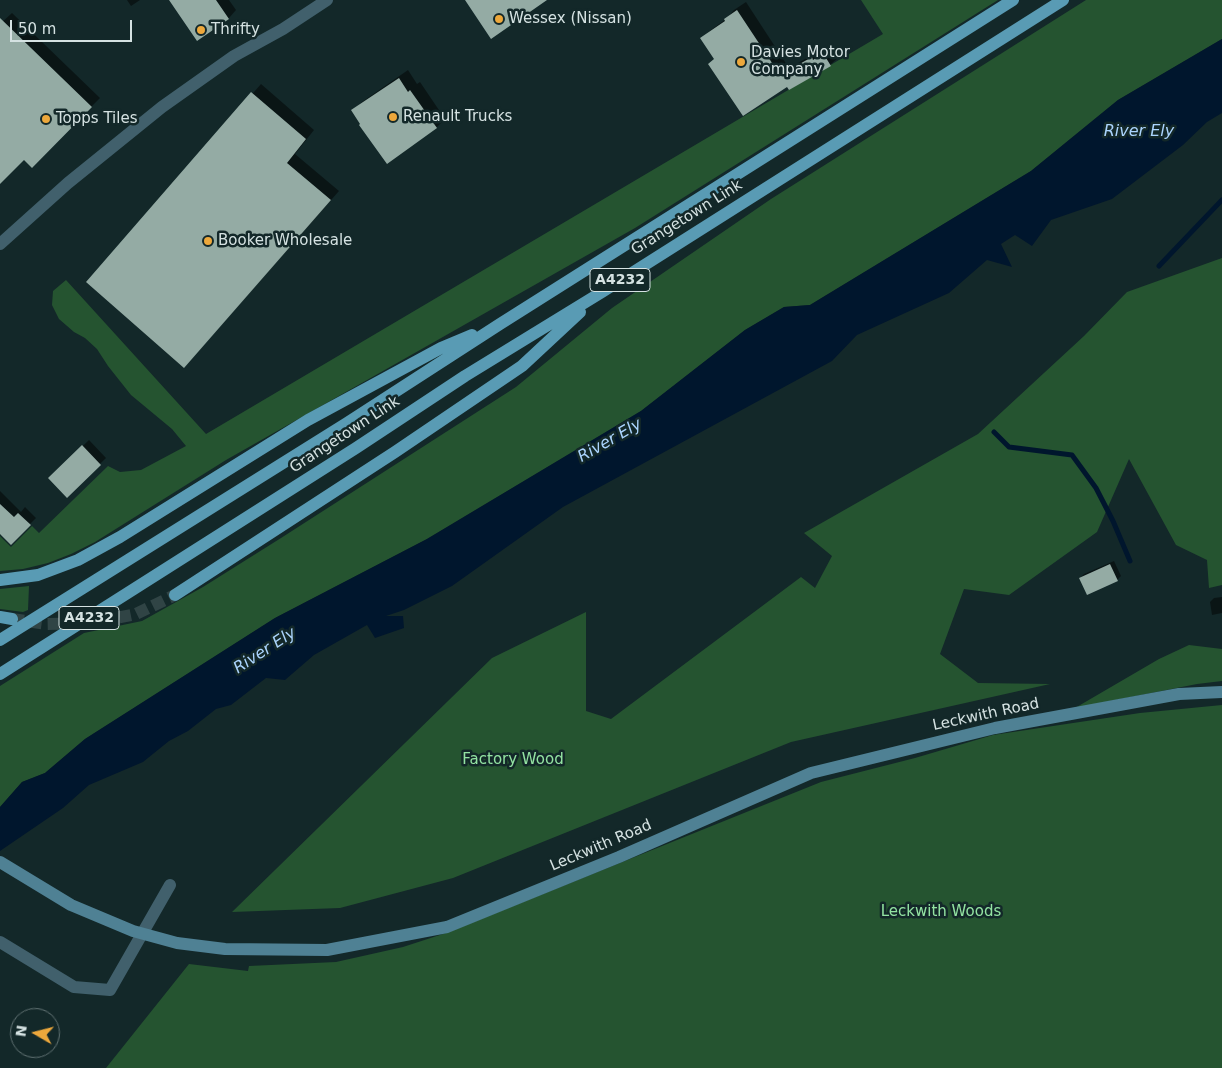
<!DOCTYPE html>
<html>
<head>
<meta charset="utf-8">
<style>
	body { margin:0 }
	#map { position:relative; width:1222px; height:1068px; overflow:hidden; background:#132829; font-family:"DejaVu Sans",sans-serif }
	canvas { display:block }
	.north { position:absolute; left:10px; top:1008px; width:50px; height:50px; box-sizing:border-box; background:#132829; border:1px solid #617273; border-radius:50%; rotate:278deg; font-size:14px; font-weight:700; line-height:20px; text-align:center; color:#d5e2e2 }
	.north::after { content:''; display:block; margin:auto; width:18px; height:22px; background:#eda83c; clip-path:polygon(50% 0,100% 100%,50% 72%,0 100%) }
	.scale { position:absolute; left:10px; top:20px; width:122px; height:22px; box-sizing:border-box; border:2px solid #d5e2e2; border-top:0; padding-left:6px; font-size:15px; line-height:18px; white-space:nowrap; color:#d5e2e2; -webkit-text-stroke:4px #132829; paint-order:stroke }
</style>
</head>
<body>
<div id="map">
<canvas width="1222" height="1068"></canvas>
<div class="north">N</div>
<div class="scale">50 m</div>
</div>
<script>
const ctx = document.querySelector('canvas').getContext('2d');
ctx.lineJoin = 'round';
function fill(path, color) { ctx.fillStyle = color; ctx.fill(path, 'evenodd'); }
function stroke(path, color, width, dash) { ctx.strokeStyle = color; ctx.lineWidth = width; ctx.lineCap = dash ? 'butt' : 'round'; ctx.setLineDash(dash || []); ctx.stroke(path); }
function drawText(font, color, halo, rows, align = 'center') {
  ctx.font = font + ' "DejaVu Sans",sans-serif'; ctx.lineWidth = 5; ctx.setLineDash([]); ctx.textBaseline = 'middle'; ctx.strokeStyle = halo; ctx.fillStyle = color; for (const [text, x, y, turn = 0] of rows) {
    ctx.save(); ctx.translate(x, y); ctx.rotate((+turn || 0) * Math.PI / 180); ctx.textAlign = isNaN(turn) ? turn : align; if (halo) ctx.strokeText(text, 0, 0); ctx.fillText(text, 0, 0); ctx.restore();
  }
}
const green = new Path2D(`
	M861,0h137l-363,228 -409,232 -131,82 -24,12 -23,9 -25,6 -23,2v-35l11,11 21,-21 7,7 69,-67 12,6 21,-2 45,-24 -14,-17 -41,-34 -23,-29 -11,-17 -12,-11 -11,-6 -15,-13 -7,-14 1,-14 13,-11 140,154 677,-400z
	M1086,0h136v39l-104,61 -87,71 -221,134 -26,2 -39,23 -104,81 -214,128 -152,79 -190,121 -40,34 -23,9 -22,25v-121l84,-53 58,-12 61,-34 78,-49 235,-151 96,-79 159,-109z
	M1222,258v327l-13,3 -2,-28 -31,-15 -47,-86 -32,73 -88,63 -45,-6 -24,65 38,29 72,1 -259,58 -338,136 -113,30 -108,4 260,-254 94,-46v99l25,8 190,-142 14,11 17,-32 -28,-23 174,-99 106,-98 43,-44z
	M29,586l-1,24 -5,2 -23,-3v-20z
	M1189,645l33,4v32l-25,3 -122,24 84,-49z
	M1222,705v363h-1116l83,-104 59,7 1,-5 87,-4 67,-15 43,-14 375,-151 94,-24 78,-23 147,-22z`);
const water = new Path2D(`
	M1222,39v74l-15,9 -24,23 -71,54 -61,21 -19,26 -17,-11 -14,9 11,23 -25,-7 -38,33 -92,42 -25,26 -269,146 -111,79 -48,24 -18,6h17l1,12 -29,10 -8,-13 -53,30 -29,25 -19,-2 -35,27 -15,4 -28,22 -19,10 -26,21 -54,23 -26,23 -63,43v-44l22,-25 23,-9 40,-34 190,-121 152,-79 214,-128 104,-81 39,-23 26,-2 221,-134 87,-71z`);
const shadow = new Path2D(`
	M127,0h13l-9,6z
	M170,0h59l7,10 -7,8 -32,21z
	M746,2l43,66 32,-18 1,2 10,-6 7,11 -9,8 -43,20 -72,-27 -13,-20 9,-8 15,-11 8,-9z
	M12,13l88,85 -68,68 -8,-8 -24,24v-158z
	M408,70l9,14 3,-2 25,37 -8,8 -84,-17 9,-8z
	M261,84l53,46 -19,24 44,37 -146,166 -105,-75z
	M89,440l17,18 -39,38 -17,-18z
	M0,491l21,21 4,-5 11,11 -25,25 -11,-11z
	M1114,561l7,15 -4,4 -37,-2 4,-4z
	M1222,597v16l-10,2 -2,-13 4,-4z`);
const stream = new Path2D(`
	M1159,266l63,-66
	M994,432l15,15 63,8 24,33 17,33 17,40`);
const building = new Path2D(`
	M169,0h47l13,19 -32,22z
	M465,0h82l-56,39z
	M737,10l43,65 32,-18 1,3 10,-7 8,13 -42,24 -2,-3 -44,29 -35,-52 6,-5 -14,-21 25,-17 -1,-2z
	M0,18l92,89 -60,61 -8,-8 -24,24z
	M399,78l9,14 2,-2 27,38 -50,36 -28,-39 1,-1 -9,-14z
	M251,92l55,47 -19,24 44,37 -147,168 -98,-86z
	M82,445l19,20 -34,33 -19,-20z
	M0,504l14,13 4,-4 13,12 -20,20 -11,-11z
	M1110,564l8,17 -31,14 -8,-17z`);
const primaryTunnel = new Path2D(`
	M12,619l35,5 44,-1 45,-9 39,-19`);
const street = new Path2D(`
	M0,244l68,-61 94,-76 72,-51 49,-27 44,-29
	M0,942l74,45 36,3 60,-105`);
const secondary = new Path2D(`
	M0,862l71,43 62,26 44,12 48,6 102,1 120,-23 172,-70 192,-84 184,-45 184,-34 43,-2`);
const primary = new Path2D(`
	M0,580l38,-5 40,-15 42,-23 188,-117 133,-72 31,-13
	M175,595l220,-143 127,-86 58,-54
	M0,617l12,2
	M0,640l347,-217 153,-99 513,-324
	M0,674l356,-226 109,-72 137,-84 461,-292`);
const markers = [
	[499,19,5,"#eda83c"],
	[201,30,5,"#eda83c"],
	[741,62,5,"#eda83c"],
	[393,117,5,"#eda83c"],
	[46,119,5,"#eda83c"],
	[208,241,5,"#eda83c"]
];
const shields = [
	[620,280,60],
	[89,618,60]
];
const shieldNames = [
	["A4232",620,280],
	["A4232",89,618]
];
const poiNames = [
	["Wessex (Nissan)",509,19],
	["Thrifty",211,30],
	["Davies Motor",751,53],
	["Company",751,70],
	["Renault Trucks",403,117],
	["Topps Tiles",56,119],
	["Booker Wholesale",218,241]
];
const streetNames = [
	["Grangetown Link",687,218,-32],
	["Grangetown Link",345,435,-33],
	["Leckwith Road",986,715,-12],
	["Leckwith Road",601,846,-23]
];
const parkNames = [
	["Factory Wood",513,760],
	["Leckwith Woods",941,912]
];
const waterNames = [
	["River Ely",1139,132],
	["River Ely",610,441,-30],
	["River Ely",265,651,-33]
];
fill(green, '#255430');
fill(water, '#00162d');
fill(shadow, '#0007');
stroke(stream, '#00162d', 5);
fill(building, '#94aba4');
stroke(primaryTunnel, '#304445', 12, [12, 6]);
stroke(street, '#41606c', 12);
stroke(secondary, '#4f8194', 12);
stroke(primary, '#599bb4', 12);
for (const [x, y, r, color] of markers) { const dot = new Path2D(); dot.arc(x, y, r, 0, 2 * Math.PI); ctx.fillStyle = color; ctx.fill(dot); stroke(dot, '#132829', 2); }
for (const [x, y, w] of shields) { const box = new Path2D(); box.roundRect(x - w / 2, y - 11.5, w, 23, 4); ctx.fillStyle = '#132829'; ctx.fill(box); stroke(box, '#d5e2e2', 1); }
drawText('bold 14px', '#d5e2e2', null, shieldNames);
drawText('15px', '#d5e2e2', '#132829', poiNames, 'left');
drawText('15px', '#d5e2e2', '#132829', streetNames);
drawText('15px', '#93e3a2', '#132829', parkNames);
drawText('italic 16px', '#abd4fd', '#132829', waterNames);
</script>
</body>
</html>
